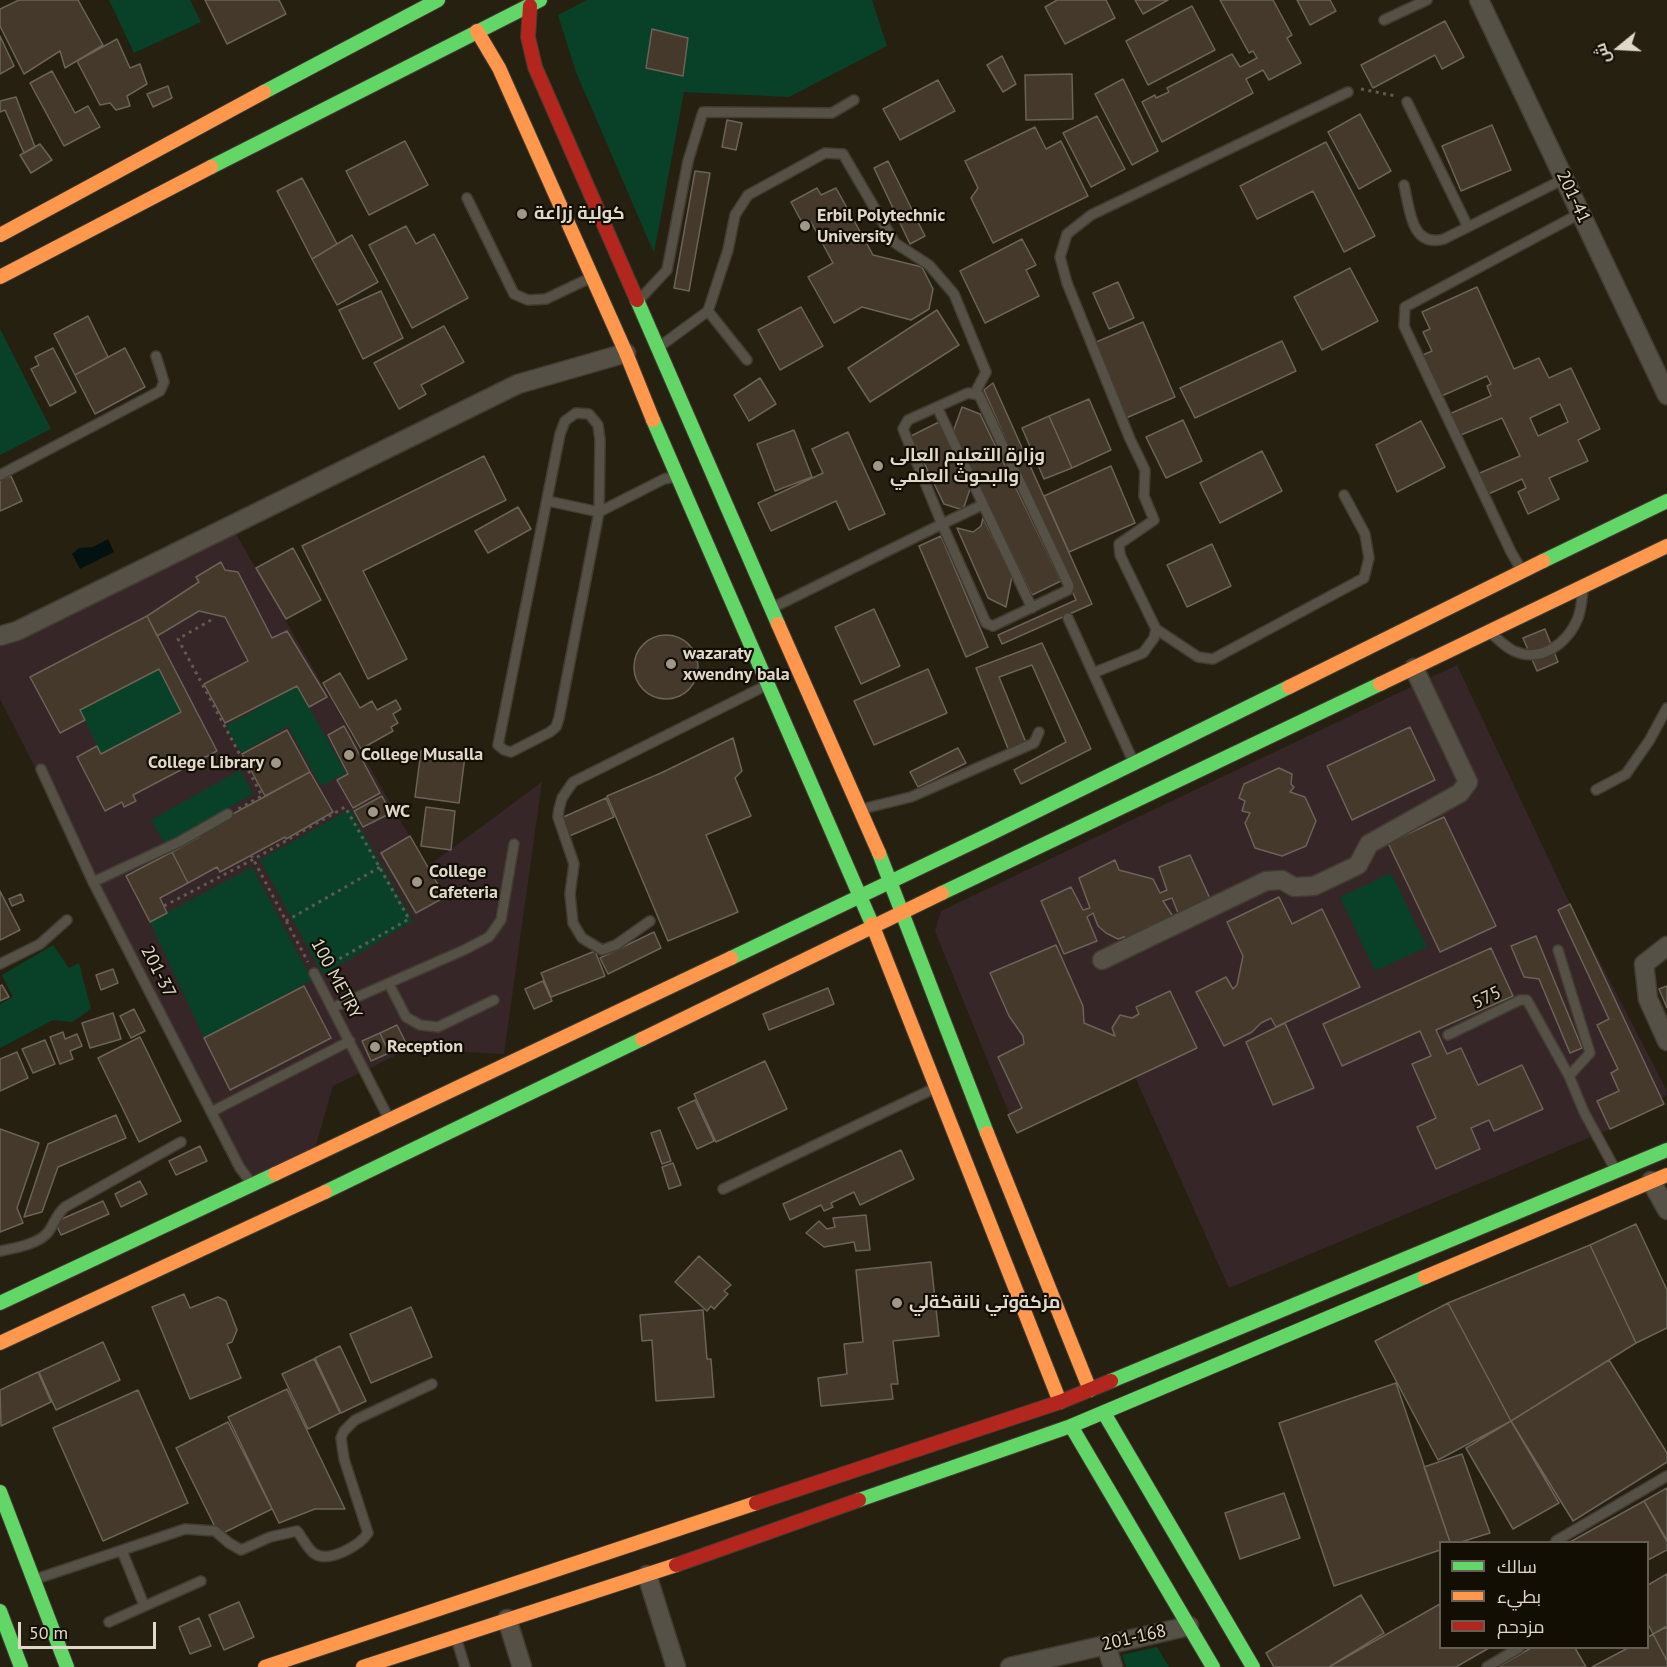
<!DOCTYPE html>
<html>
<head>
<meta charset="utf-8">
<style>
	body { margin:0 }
	#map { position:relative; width:1667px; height:1667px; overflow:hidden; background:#262011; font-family:"PT Sans",Cairo,sans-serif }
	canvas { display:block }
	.legend { position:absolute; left:1439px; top:1541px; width:210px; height:108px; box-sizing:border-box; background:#130e04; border:2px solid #655f53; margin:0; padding:8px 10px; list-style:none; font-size:18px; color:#e0d9ca }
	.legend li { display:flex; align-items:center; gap:12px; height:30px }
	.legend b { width:30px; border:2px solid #655f53 }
	.north { position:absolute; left:1589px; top:18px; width:60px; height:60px; -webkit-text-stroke:4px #130e04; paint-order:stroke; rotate:252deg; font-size:16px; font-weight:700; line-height:24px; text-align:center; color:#e0d9ca }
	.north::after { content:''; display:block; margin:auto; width:21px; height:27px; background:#e0d9ca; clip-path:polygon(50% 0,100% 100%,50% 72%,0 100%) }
	.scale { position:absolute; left:18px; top:1622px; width:138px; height:27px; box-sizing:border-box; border:3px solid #e0d9ca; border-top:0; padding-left:8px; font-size:18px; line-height:21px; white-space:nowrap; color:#e0d9ca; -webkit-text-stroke:4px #130e04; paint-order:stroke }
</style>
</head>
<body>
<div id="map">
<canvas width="1667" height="1667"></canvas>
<ul class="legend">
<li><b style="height:8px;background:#63d668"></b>سالك</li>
<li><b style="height:8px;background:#ff974d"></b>بطيء</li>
<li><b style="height:8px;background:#b3261e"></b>مزدحم</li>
</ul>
<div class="north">ش</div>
<div class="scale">50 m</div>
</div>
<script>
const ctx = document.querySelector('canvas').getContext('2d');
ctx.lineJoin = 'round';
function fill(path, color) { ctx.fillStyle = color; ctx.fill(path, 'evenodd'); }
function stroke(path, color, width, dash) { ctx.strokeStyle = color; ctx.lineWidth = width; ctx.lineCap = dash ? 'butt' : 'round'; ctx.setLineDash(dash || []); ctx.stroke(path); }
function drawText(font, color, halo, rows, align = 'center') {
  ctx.font = font + ' "PT Sans",Cairo,sans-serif'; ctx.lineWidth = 4.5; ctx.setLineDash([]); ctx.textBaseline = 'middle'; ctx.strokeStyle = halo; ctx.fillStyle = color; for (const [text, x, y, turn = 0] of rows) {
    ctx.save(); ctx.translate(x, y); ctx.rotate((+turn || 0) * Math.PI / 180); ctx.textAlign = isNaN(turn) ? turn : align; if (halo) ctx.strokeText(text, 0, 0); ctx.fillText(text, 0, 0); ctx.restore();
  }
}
const education = new Path2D(`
	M232,527l195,340 115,-85 -38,272 -95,-5 -76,37 -20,69 -61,30 -12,-17 -240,-469v-58z
	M1457,665l113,239 97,187v4l-33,23 -24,11 -381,159 -94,-211 -118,56 -82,-202 6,-20z`);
const green = new Path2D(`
	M109,0h81l11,22 -67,31z
	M587,0h285l15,46 -98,51 -105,-5 -30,161 -78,-181 -18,-57z
	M0,329l51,100 -51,26z
	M159,669l22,43 -80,42 -21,-44z
	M297,686l49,87 -25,13 -33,-60 -47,27 -15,-27z
	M240,770l13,24 -88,50 -14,-24z
	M350,809l63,112 -90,54 -63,-115z
	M252,867l60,113 -108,58 -54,-116z
	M1391,873l36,74 -52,24 -35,-74z
	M53,945l16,23 10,-5 12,46 -19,13 -19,-2 -53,28v-44l13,-7 -11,-22z
	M1157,1647l12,20h-43l-4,-12z`);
const water = new Path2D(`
	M108,539l6,13 -34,17 -8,-15 7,-6 14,-1z`);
const building = new Path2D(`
	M19,0h59l25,45 -38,23 -5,-17 -36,23 -24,-48v-17z
	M205,0h74l7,14 -59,30z
	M1057,0h49l9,18 -50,26 -20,-37z
	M1135,0h33l-25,14z
	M1220,0h53l19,35 -5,3 14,25 -32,17 -6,-10 -17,9 7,14 -91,49 -20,-40 13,-7 1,3 13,-6 -2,-4 65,-34 8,13 17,-9 -4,-7 -4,2z
	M1297,0h33l6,11 -26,14z
	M1192,6l23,44 -67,35 -22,-44z
	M1445,21l19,36 -22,12 -7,-14 -62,33 -12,-23z
	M652,29l36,9 -5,38 -37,-8z
	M0,36l14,30 -14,8z
	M117,39l13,29 10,-4 7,20 -20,12 3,10 -14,4 -6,-7 -10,2 -23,-44z
	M1002,56l14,28 -13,8 -16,-27z
	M52,71l23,42 13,-7 12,21 -36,19 -34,-63z
	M1072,74l1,45 -47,1 -1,-45z
	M1123,79l35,72 -26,14 -37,-71z
	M938,80l17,31 -55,29 -17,-31z
	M168,86l4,12 -19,9 -6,-13z
	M16,97l19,50 -11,6 -19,-43 -5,2v-11z
	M1360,114l31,57 -32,18 -31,-57z
	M1097,116l28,53 -34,18 -28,-54z
	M727,120l15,3 -6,27 -14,-3z
	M1492,125l19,45 -50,21 -19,-45z
	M1035,127l11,22 15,-8 27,55 -95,47 -22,-45 7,-10 -13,-27z
	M405,141l23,44 -59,30 -23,-44z
	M1326,142l49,94 -31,16 -31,-61 -56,28 -17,-33z
	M40,144l12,16 -21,13 -11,-18z
	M888,161l37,75 -15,8 -36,-76z
	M695,171l15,2 -21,118 -15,-3z
	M302,178l35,66 -25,15 -35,-68z
	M817,188l4,7 15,-7 37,67 49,12 11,22 -4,20 -18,11 -49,-13 -28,16 -26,-46 25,-14 -22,-41 -7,4 -13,-24z
	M406,226l10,18 18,-10 34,64 -56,30 -43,-83z
	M352,235l26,47 -41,23 -25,-46z
	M1022,239l14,26 -10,5 13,26 -54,27 -25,-52z
	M1350,268l28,53 -56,29 -28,-53z
	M1118,282l16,36 -25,11 -16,-36z
	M1477,287l37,82 25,-11 10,20 22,-10 29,61 -22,11 10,21 -39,17 10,21 -31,15 -10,-22 8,-4 -4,-9 -38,17 -9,-21 45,-19 -18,-38 -46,19 -9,-22 44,-19 -4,-10 4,-2 -4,-8 -50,22 -19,-41 14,-6 -9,-19 7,-3 -8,-17zM1560,404l8,18 -30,14 -8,-18z
	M381,291l22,47 -40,21 -24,-49z
	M801,307l22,39 -43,24 -22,-40z
	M937,310l22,35 -89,57 -22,-34z
	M88,316l20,41 -33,18 -21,-41z
	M1143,322l32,75 -49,21 -32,-75z
	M444,326l20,36 -43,23 5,9 -27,15 -25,-46z
	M1282,341l14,30 -101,47 -15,-30z
	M53,348l23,44 -26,14 -19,-37 8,-4 -4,-8z
	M125,348l20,39 -50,27 -20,-39z
	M760,378l16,26 -27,17 -15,-26z
	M993,383l99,221 -90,40 -4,-9 78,-35 -92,-210z
	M1089,399l22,51 -39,18 -23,-52z
	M962,407l18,7 81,167 -29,14 -79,-163z
	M1049,416l23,52 -28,11 -22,-51z
	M1183,420l19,41 -36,17 -20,-41z
	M1421,421l24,46 -48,25 -21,-47z
	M939,422l31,67 -7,21 -19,-6 -33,-68z
	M794,430l18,47 -37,14 -18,-47z
	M848,432l37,82 -36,16 -13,-29 -65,30 -13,-28 65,-30 -11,-24z
	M1262,451l20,40 -62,32 -20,-40z
	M484,456l22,44 -143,71 44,88 -39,20 -66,-133z
	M1111,466l24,57 -66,29 -25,-56z
	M11,476l11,25 -22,10v-31z
	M518,507l13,22 -43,24 -13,-22z
	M983,518l29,58 -6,31 -18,-9 -31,-70 16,4 8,-6z
	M941,536l47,111 -22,10 -47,-111z
	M1212,544l19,42 -44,21 -20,-42z
	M293,548l28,52 -35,19 -30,-51z
	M221,562l4,8 13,2 34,66 15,-7 40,66 -18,10 -12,-21 -72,37 -21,-39 44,-23 -23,-44 -26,-6 -42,25 -10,-20 52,-34 -3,-5z
	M874,609l26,57 -39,18 -26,-57z
	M147,616l70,135 -84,44 3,6 -12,6 -2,-5 -17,9 -28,-54 20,-11 4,8 80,-42 -22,-43 -79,41 5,10 -25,13 -30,-56z
	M1545,629l13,33 -21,9 -14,-33z
	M634 667a32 32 0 1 1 64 0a32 32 0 1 1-64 0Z
	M1042,643l49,106 -70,35 -7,-14 52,-28 -34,-77 -33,12 28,68 -18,6 -33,-83z
	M928,669l19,44 -73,32 -20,-44z
	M340,673l20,35 12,-7 5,9 19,-10 5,9 -8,5 5,9 -7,4 2,4 -32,18 -38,-66z
	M344,726l36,67 -27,15 -16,-28 11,-6 -20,-39z
	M1410,727l25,53 -83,40 -25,-54z
	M287,730l23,42 -45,24 -23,-42z
	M733,738l9,33 -7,7 16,38 -45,19 32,77 -70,29 -61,-145 54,-23z
	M958,748l8,15 -48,24 -8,-15z
	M421,751l44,5 -6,47 -44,-6z
	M1279,768l13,6 -1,10 3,3 -4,5 15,5 11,24 -10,25 -24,10 -27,-8 -10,-25 5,-10 -8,-2 3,-10 -6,-3 5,-14z
	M310,772l23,40 -47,27 -1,-2 -65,35 -3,-5 -29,16 -16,-31 27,-15 -3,-3z
	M382,796l9,17 -28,14 -9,-16z
	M606,798l8,19 -47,20 -8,-18z
	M426,807l29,4 -4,39 -30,-4z
	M1444,817l52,109 -56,26 -52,-109z
	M410,836l35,61 -29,16 -35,-60z
	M172,852l16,31 -28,15 7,15 -17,9 -24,-46z
	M1190,855l23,50 -33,13 -8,-20 -9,3 9,14 -6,10 -11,5 -6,-4 -3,8 -13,7 -9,-4 -6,2 -12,-6 -8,-7 -5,-13 -6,4 10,24 -33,13 -23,-53 30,-14 12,23 7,-2 -11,-30 36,-18 4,10 34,9 7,14 7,-3 -8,-23z
	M0,891l20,39 -20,10z
	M21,894l3,7 -12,5 -3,-7z
	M1279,897l13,27 30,-15 38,78 -84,40 -5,-9 -10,5 -9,9 -28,14 -28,-54 30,-15 7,12 4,-4 6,-29 -16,-34z
	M1570,904l94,200 -54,25 -13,-28 22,-10 -8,-18 7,-4 -21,-44 12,-6 -51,-109z
	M654,932l7,16 -53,26 -8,-16z
	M1536,936l46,112 -12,5 -31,-74 -15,-2 -13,-31z
	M1056,945l27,61 1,17 31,13 -3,-8 8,-13 12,3 7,-4 -3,-7 34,-16 27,57 -180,85 -9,-18 14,-7 -24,-51 26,-13 -1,-8 -14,-20 -19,-43z
	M1491,948l22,48 -77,34 11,24 14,-6 17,37 44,-20 21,44 -49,22 -5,-11 -18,8 9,21 -44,20 -19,-42 19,-9 -24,-54 19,-8 -11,-25 -78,35 -19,-42z
	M595,951l10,25 -54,21 -10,-24z
	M113,969l5,14 -17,7 -5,-15z
	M543,981l9,20 -18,8 -9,-20z
	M2,985l7,12 -9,4v-15z
	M304,986l27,52 -101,52 -26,-52z
	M1667,986v22l-8,-19z
	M828,988l6,16 -65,26 -6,-16z
	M134,1009l11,22 -14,7 -11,-22z
	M113,1013l8,26 -31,9 -8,-25z
	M1285,1023l29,65 -41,17 -27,-63z
	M397,1025l10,20 -18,8 -9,-20z
	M63,1032l2,7 12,-5 5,12 -12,5 3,8 -13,5 -10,-27z
	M380,1033l9,20 -18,8 -9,-20z
	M140,1037l41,84 -42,21 -41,-84z
	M45,1040l10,24 -22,9 -11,-24z
	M17,1052l11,26 -28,13v-32z
	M765,1061l22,48 -71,33 -22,-48z
	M695,1100l19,41 -17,8 -19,-41z
	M116,1115l10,23 -68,29 -16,45 -18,5 24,-73z
	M0,1129l39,14 -22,65 6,15 -23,9z
	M660,1130l11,31 -9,3 -11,-31z
	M200,1146l7,15 -31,14 -7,-14z
	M901,1150l13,29 -54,26 -6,-13 -23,11 2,4 -9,4 -3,-6 -31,15 -7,-16z
	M673,1163l8,22 -12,4 -7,-22z
	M140,1181l7,13 -26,13 -6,-13z
	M103,1201l6,13 -48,21 -6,-13z
	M866,1215l4,35 -14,1 -2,-9 -30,5 -18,-14 13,-12 8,8 8,-2 -2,-9z
	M1636,1224l31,66v38l-31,15 -46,-98z
	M1590,1245l46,98 -125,78 -63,-118z
	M699,1256l32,29 -7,6 4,3 -14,15 -3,-3 -4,5 -32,-29z
	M931,1262l8,74 -46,5 5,43h-7l2,15 -72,7 -3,-28 29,-4 -3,-30 19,-2 -7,-72z
	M184,1294l6,14 28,-11 8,4 11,29 -5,12 -5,2 14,34 -51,21 -38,-92z
	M1448,1303l63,118 -73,39 -63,-119z
	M411,1307l21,50 -61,26 -21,-49z
	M703,1310l4,49h4l3,38 -58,4 -4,-61 -10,1 -2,-26z
	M103,1342l17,38 -64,30 -17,-38z
	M340,1346l26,55 -25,12 -26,-55z
	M314,1359l26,54 -32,16 -26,-55z
	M1609,1360l58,93v9l-94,59 -62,-100z
	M38,1372l13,30 -50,24 -1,-36z
	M1396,1383l54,159h-10v8l-106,36 -55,-163z
	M287,1389l58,120h-30l-36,14 -51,-106z
	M138,1390l50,113 -85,38 -50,-113z
	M1511,1421l48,82 -46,26 -47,-81z
	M228,1422l44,87 -53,26 -43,-87z
	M1462,1454l28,79 -29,9h-11l-26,-75z
	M1667,1488v52l-23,-39z
	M1284,1493l16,45 -60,21 -15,-46z
	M1644,1501l23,41v8l-19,10v-18h-78z
	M1667,1574v52l-14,8 -5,-10v-39z
	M1361,1595l23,38 -55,34h-55l-8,-14z
	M239,1602l15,35 -30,13 -15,-35z
	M1440,1604v44h49l-33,19h-127z
	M199,1618l12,28 -21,8 -11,-27z
	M1667,1627v34l-14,-27z
	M1653,1634l14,27v6h-75l36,-19h20v-11z
	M1531,1648h44l11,19h-88z`);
const path = new Path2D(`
	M1361,89l35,7
	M211,620l-33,19 84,157 -24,13
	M251,855l57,107
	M164,906l90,-47 91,-52 64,112 -84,48
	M286,921l96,-55`);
const lane = new Path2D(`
	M1384,20l43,-20
	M1407,102l61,125
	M1404,185c6,25 7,63 40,54l120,-60
	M467,198l47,96 14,6 18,-1 44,-21
	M641,298l26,-28 21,-109 15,-49 129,1 22,-13
	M708,311l39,49
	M659,347l49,-36 20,-61 7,-35 13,-20 77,-42 18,1 52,89 34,22 25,29 32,78 -11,21
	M937,407l95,201
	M576,413l13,1 9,11 2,15 -1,72 -40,206 -3,9 -6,5 -39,20 -7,-2 -6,-5 62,-311 5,-13z
	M0,475l160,-84 4,-9 -8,-26
	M548,501l51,11 65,-33 11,-2
	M1522,571l-11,-19 -107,-226 1,-19 176,-94
	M774,607l168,-83 -39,-95 5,-9 60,-27 11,2 90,191 -1,4 -75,36 -7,-3 -44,-99 40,-19
	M1068,618l65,143
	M1156,629l42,28 15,2 151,-81 5,-20 -4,-24 -21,-39
	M1491,633c7,6 14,14 23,18 27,12 53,-7 64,-33 3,-8 4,-19 5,-28
	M1093,673l50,-20 11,-15 2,-9 -36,-74 -1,-11 35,-24 -10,-24 1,-26 -15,-31 -63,-156 -7,-26 7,-23 24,-19 257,-123
	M41,769l52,113 147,286 12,16
	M1596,790l30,-16 23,-33 18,-33
	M862,809l49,-12 123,-54 5,-11
	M93,882l86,-40 49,-28
	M650,921l-34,24 -14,5 -20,-12 -9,-15 -3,-29 4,-30 -16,-47 1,-8 3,-11 11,-16 192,-96
	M1558,950l32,103 -21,23 15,36 31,57
	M0,964l40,-20 27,-24
	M314,973l74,144
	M389,984l17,33 14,8 18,2 56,-27
	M332,1008l132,-58 25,-13 12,-17 13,-76
	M1448,1035l72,-35h7l42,76
	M211,1112l139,-71
	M723,1189l212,-101
	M0,1251c15,-3 40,-7 49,-20 6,-9 7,-16 16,-24l116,-65
	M1556,1541l111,-65
	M122,1551l22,54
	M36,1579l149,-50 30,2 14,12 12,7 29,-13 27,-6c5,6 11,19 18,23 15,9 45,-9 53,-21l-24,-74 -3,-21 3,-7 11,-11 77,-36
	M109,1622l92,-41
	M456,1638l9,29
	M1487,1667l32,-19`);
const street = new Path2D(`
	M1479,0l188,395
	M0,636l17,-5 501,-247 108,-31
	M1667,946l-23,18 4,35 19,42
	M1102,960l164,-79 16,-1 12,7 20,-1 44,-21 11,-21 91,-51 8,-11 -54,-114
	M1651,1181l16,29
	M647,1575l29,92
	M507,1619l15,48
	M1106,1645l7,22
	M1010,1667l179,-41`);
const fast = new Path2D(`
	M264,92l174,-92
	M211,167l329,-167
	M637,300l141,324
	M653,420l219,504
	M1543,561l124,-60
	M879,853l108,280
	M942,893l438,-209
	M731,958l257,-123 301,-148
	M325,1192l317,-153
	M0,1303l275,-129
	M1111,1381l556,-231
	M1104,1413l149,254
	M1071,1426l142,241
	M0,1492l67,175
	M859,1500l212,-74 354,-149
	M0,1611l21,56`);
const slow = new Path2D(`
	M477,31l22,37 127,285 27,67
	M0,235l264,-143
	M0,277l211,-110
	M778,624l101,229
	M1380,684l287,-138
	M1289,687l254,-126
	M872,924l188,478
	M642,1039l300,-146
	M987,1133l103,257
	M275,1174l456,-216
	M1425,1277l242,-102
	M0,1343l325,-151
	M265,1667l491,-164
	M363,1667l313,-102`);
const jam = new Path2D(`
	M530,6l-2,31 7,30 102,233
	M756,1503l304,-101 51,-21
	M676,1565l183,-65`);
const markers = [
	[522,214,6,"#9f9889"],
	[805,226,6,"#9f9889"],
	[878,466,6,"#9f9889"],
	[671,664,6,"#9f9889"],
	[349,755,6,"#9f9889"],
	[276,763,6,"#9f9889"],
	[373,812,6,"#9f9889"],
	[417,882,6,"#9f9889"],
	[375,1047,6,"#9f9889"],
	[897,1303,6,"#9f9889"]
];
const streetNames = [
	["201-41",1573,197,65],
	["201-37",158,972,63],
	["100 METRY",336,979,62],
	["575",1487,998,-25],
	["201-168",1134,1638,-13]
];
const poiNames = [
	["كولية زراعة",534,214],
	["Erbil Polytechnic",817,216],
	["University",817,237],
	["وزارة التعليم العالى",890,456],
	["والبحوث العلمي",890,477],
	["wazaraty",683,654],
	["xwendny bala",683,675],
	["College Musalla",361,755],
	["College Library",264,763,"right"],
	["WC",385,812],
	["College",429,872],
	["Cafeteria",429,893],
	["Reception",387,1047],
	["مزكةوتي نانةكةلي",909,1303]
];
fill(education, '#372627');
fill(green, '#084128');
fill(water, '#031111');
fill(building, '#44392b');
stroke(building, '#6b6358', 1.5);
stroke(lane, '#423c32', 12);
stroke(street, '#423c32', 21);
stroke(fast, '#423c32', 16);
stroke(slow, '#423c32', 16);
stroke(jam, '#423c32', 16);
stroke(path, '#5f5b51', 3, [3, 4.5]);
stroke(lane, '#565147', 9);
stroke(street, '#565147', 18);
stroke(fast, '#63d668', 14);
stroke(slow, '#ff974d', 14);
stroke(jam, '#b3261e', 14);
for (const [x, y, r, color] of markers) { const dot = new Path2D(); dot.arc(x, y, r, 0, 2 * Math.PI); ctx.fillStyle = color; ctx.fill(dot); stroke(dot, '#130e04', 2); }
drawText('18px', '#e0d9ca', '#130e04', streetNames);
drawText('bold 18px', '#e0d9ca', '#130e04', poiNames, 'left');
</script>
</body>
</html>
